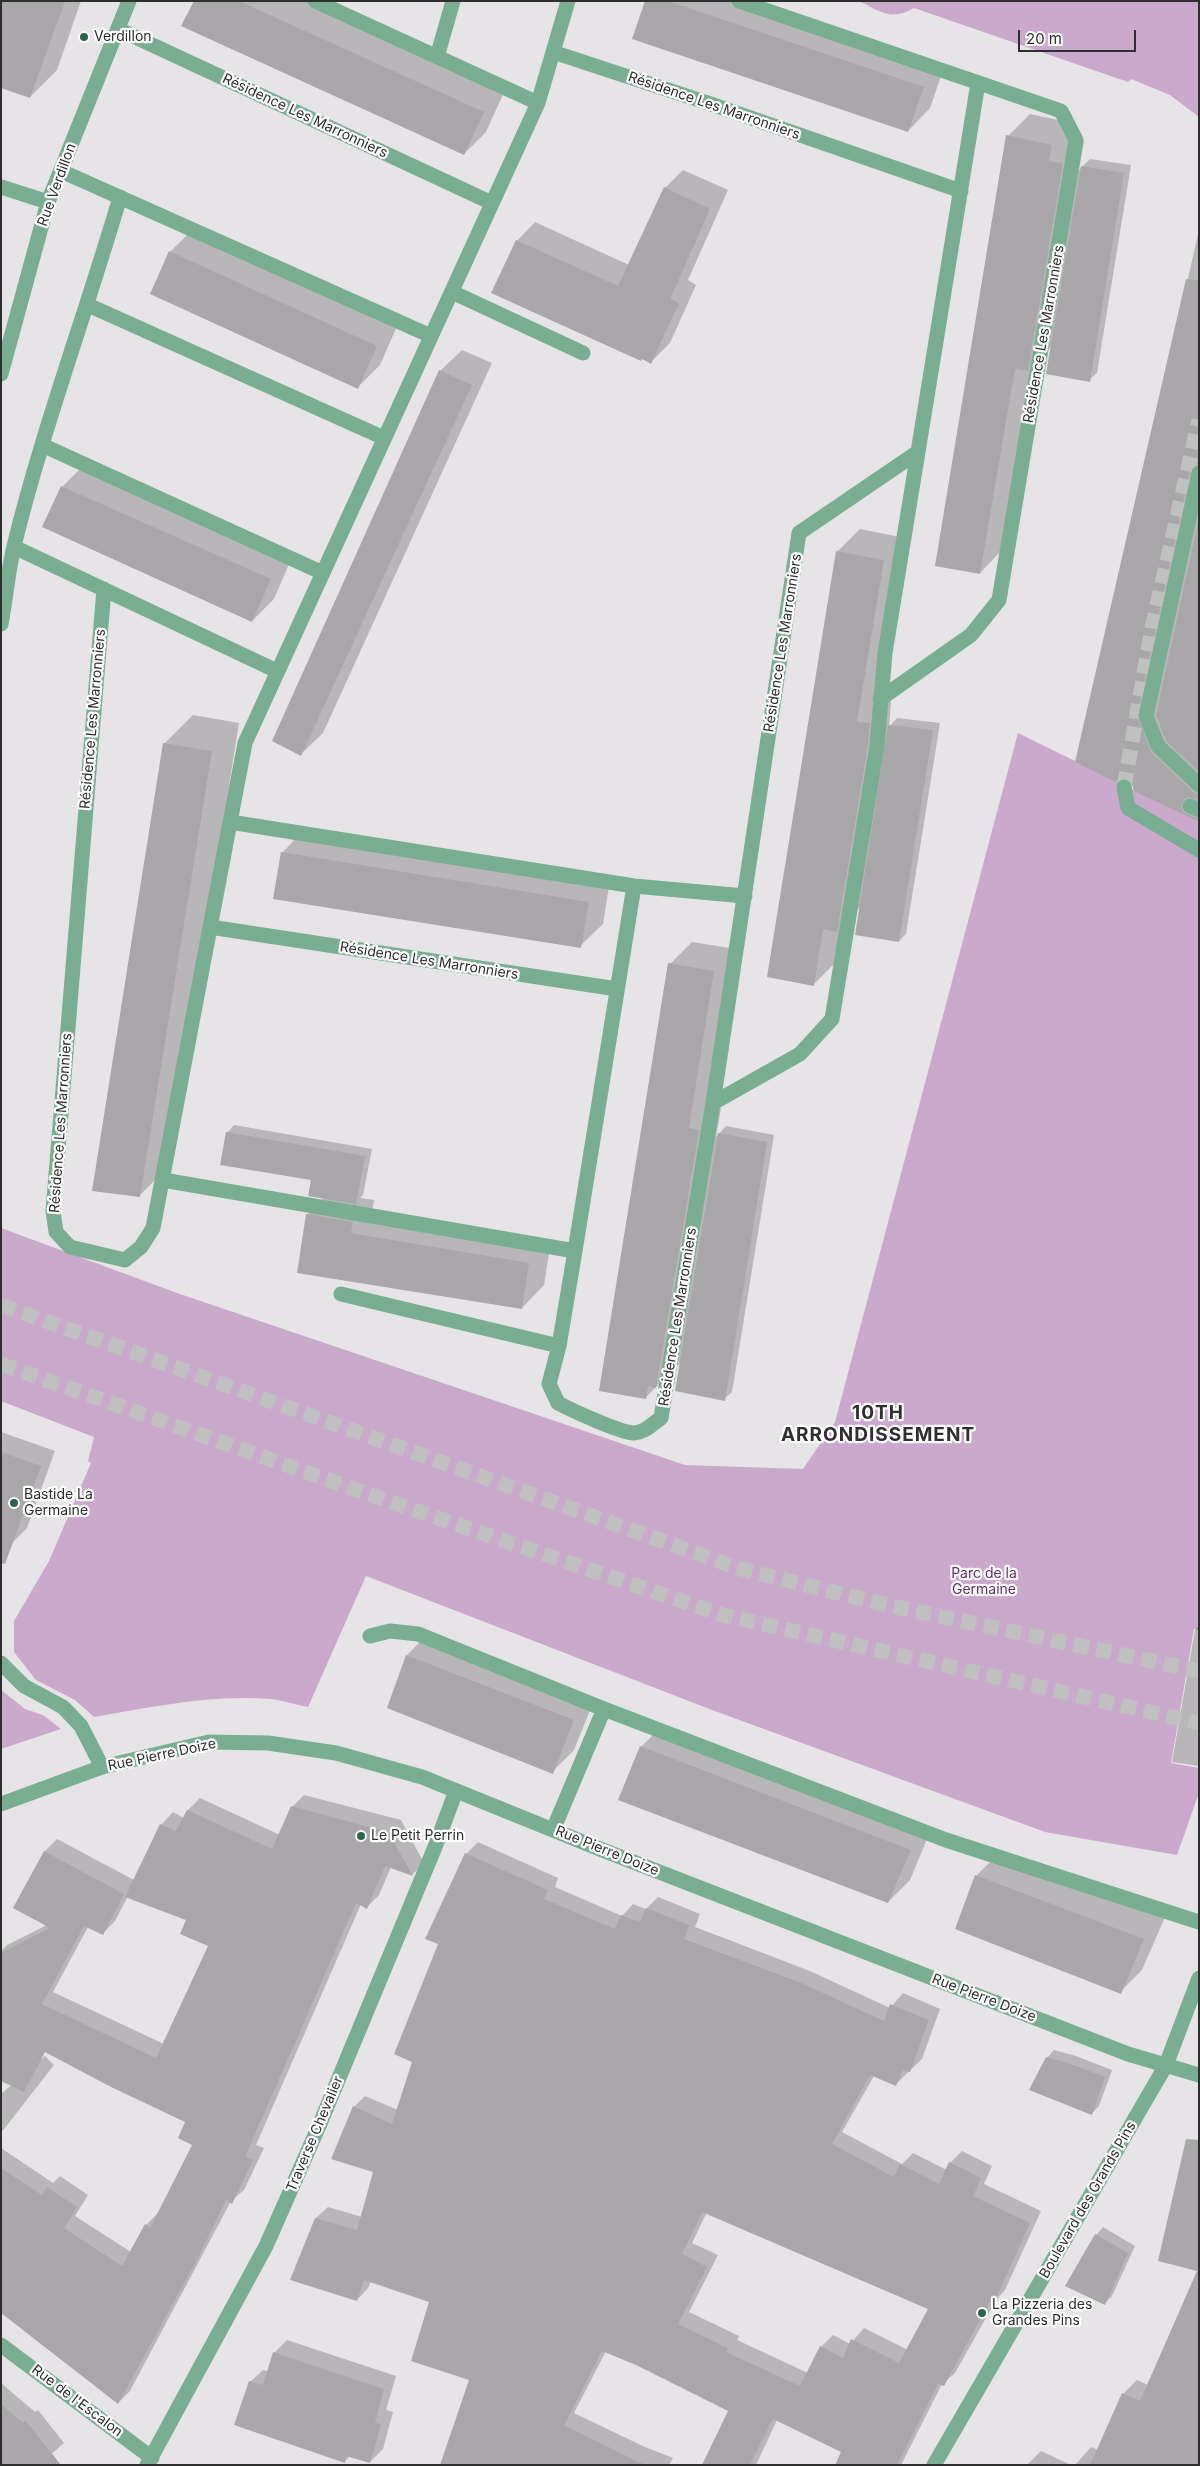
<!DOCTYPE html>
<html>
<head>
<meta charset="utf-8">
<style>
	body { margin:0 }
	#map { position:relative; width:1200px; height:2466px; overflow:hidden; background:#e6e4e6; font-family:Inter,sans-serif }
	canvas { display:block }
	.frame { position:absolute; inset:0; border:2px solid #2f2e2f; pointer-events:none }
	.scale { position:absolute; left:1018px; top:30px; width:118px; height:22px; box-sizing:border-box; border:2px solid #2f2e2f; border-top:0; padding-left:6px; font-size:15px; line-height:18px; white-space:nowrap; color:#2f2e2f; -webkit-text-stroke:4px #fff; paint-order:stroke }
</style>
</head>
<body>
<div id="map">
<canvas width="1200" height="2466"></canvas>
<div class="frame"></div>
<div class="scale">20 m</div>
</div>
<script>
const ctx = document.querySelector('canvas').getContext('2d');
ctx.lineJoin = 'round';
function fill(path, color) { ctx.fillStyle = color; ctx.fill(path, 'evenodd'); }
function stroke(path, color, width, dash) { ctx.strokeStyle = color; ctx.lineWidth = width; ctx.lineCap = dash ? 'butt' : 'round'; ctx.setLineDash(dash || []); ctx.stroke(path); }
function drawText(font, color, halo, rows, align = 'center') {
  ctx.font = font + ' Inter,sans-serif'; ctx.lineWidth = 4.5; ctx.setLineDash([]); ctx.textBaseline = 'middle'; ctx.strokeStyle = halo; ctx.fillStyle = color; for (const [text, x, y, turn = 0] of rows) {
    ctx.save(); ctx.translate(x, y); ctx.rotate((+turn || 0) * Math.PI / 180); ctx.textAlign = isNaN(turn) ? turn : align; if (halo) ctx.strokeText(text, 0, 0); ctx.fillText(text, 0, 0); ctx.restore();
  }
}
const green = new Path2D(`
	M859,1h340v116l-29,-22 -39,-16 -3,3 -214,-74c-23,13 -33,4 -55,-7z
	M1018,733l181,89v808l-5,-1 -23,134 28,5v25l-22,62 -132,-23 -333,-122 -346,-134 -58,131c-12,-2 -25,-7 -38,-8 -58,-5 -119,8 -176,18l-19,-17 -39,-20 -22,-28v-31l35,-60 42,-98 -3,-2 6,-24 -93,-36v-173l176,65 508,172 118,4 32,-47z
	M1,1690l24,19 18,6 18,14 -60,20z`);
const shadow = new Path2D(`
	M1,1h80l-24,69 -27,27z
	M195,1h115l195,89 -19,42 -22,22z
	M646,1h109l190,64 -15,43 -22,23z
	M1030,114l43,9 -2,16 13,2 -5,29 11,-11 41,6 -34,208 -8,7 -36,-35 -20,19 -31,186 -22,23 28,-437z
	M683,170l45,20 -40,90 8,5 -26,58 -19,19 -134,-121 18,-19 94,43 36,-77z
	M192,230l206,94 -18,41 -22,22 -188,-135z
	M1199,230v591l-64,-31 -3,-9 -4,-4 -51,-15z
	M462,350l30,13 -169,370 -22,21 139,-383z
	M84,465l208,92 -18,42 -22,22 -190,-134z
	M860,529l45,9 -26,162 12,1 -2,26 8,-9 43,5 -34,211 -7,7 -38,-35 -19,19 -6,37 -22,22 24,-433z
	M193,715l46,8 -71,444 -29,29 25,-452z
	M304,830l306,50 -7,44 -23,22 -298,-93z
	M692,942l44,7 -25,157 10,2 -5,29 10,-11 48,9 -42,257 -8,7 -43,-37 -36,36 25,-434z
	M234,1125l138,24 -9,46 -3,3 14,2 -2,11 179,30 -7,44 -22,23 -215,-93 17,-18 -12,-18 -85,-46z
	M1,1432l54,19 -28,77 -15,15 -11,-4z
	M1199,1626v140l-27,-4 23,-132z
	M429,1633l166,65 -21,52 -22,22 -145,-117z
	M663,1725l269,102 -22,53 -22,22 -247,-155z
	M304,1795l97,25 23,43 -12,12 -21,-8 -12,28 -12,12 -6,-3 -105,241 8,3 -20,42 -13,11 -101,190 -12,12 -117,-92v-163l52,35 7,-7 28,19 -13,21 56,36 15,-27 12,-12 36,-69 -7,-23 -158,-79 -28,13v-104l6,-6 40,-20 -33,-18 31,-56 12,-12 77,41 27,-55 12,-13 11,6 4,-8 12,-12 80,37 12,-28zM128,1896l59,23 23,26 -46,99 -111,-52 35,-65 15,6 12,-12z
	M478,1842l80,36 -3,9 67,29 11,-12 13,5 12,-12 42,17 -5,13 115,44 80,37 13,-15 37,16 -18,50 -26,25 -22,-8 -32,56 60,32 11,-11 34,17 3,-7 12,-12 30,15 -8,18 57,27 -36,79 -9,10 -41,73 -13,11 -41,81h-54l-5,-13 -65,-32 -21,45h-53l26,-55 -92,-46 -31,-13 -32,62 71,34 28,11 -4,7h-228l30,-86 -40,-78 -60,-20 -3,7 -11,12 -65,-21 24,-61 12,-11 34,10 13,-46 -21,-64 11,-11 33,14 15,-49 27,-118 26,-89zM707,2212l223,97 -22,41 -44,-22 -14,16 -17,-9 -12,12 -13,26 -71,-33 2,-4 -50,-24 29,-57 -26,-12z
	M998,1854l167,63 -23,53 -22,22 -144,-116z
	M1054,2050l22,6 36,14 -13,36 -7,7 -45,-55z
	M45,2056l9,9 -53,68v-39z
	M1103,2227l32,19 -23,50 -7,7 -9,-68z
	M1198,2270l1,195h-124l16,-18 7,3 25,-56 14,-14 11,5z
	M287,2340l109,36 -10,34 7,2 -10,37 -13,13 -20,-6 -6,6 -94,-80 13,-12 5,1 6,-18z
	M1,2383l34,29 3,-2 26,33 -25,22h-38z
	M1041,2451l30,14h-44z`);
const building = new Path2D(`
	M1,1h64l-35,97 -29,-10z
	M194,1h45l245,111 -20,43 -283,-129z
	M645,1h23l256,86 -16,45 -276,-93z
	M1006,135l46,10 -3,16 14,2 -35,208 -13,-2 -35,205 -45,-8z
	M1081,166l43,7 -34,209 -44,-8z
	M664,187l46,22 -40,90 9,4 -28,61 -9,-5 -1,2 -150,-68 25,-53 102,46z
	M169,251l208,95 -19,43 -208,-95z
	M1186,279l13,1v184l-7,2 -2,5 -53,244 14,37 42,40 6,2v6l-10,-3 -5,2 -3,7 2,6 16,7v3l-65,-31 -3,-10 -3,-3h-6l-6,4 -41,-20z
	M439,370l33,15 -171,371 -29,-15z
	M61,486l210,93 -19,43 -210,-95z
	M1199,518v254l-33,-31 -10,-26z
	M836,551l48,9 -27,162 13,1 -2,22 -31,187 -14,-3 -9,57 -47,-9z
	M888,725l45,5 -34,212 -44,-7z
	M163,743l49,8 -72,446 -48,-6z
	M281,852l308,50 -8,46 -308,-49z
	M668,963l46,8 -25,157 10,2 -43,258 -8,-2 -2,13 -47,-8z
	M226,1132l139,24 -9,48 -48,-8 3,-16 -91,-15z
	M718,1133l49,9 -42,259 -50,-10z
	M306,1214l47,8 -2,11 178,30 -7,46 -225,-36z
	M1,1452l40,14 -36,98 -4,-1z
	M406,1655l168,65 -21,54 -166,-66z
	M640,1746l271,104 -23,53 -270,-103z
	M291,1806l97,26 25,44 -28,-10 -18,43 -11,-6 -111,254 8,3 -21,44 -6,-4 -27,56 -81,148 -117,-91v-145l41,27 5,-8 30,20 -13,21 58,38 23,-42 5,4 42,-83 -14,-7 7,-16 -74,-35 -66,-35 -21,40 -23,-11v-128l49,-25 -37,-20 31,-57 80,43 -21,41 -19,-9 -42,78 114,54 52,-112 -28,-12 6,-14 -61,-23 35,-73 16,7 11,-21 85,39z
	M465,1853l83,37 -4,9 71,30 6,-14 19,7 6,-14 43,17 -5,14 115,43 85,39 6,-17 39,16 -19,52 -7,-2 -7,16 -26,-11 -38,69 62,33 6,-13 39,20 10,-22 32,16 -8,18 57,27 -36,80 -4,-2 -46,85 -6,-2 -41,81h-62l6,-13 -68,-33 -23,46h-48l26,-54 -92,-46 -34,-14 -38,74 81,40h-205l29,-85 -58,-19 18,-59 -65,-22 -7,21 -67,-21 25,-62 42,12 16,-58 -42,-13 22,-53 39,18 20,-62 -18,-8 44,-110 -13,-5zM702,2212l226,97 -29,54 -48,-24 -8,19 -23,-12 -20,40 -74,-34 2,-4 -50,-24 29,-57 -25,-13z
	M975,1875l169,64 -23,55 -166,-65z
	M1046,2057l22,6 37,14 -13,38 -63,-25z
	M1186,2139l13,1v325h-109l32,-72 18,8 57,-130 -39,-10z
	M1095,2234l33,19 -23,52 -40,-19z
	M273,2352l111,37 -9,33 6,3 -11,38 -24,-7 -1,7 -111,-38 15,-44 14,4z
	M1,2404l22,19 2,-3 36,45h-60z`);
const minorTunnel = new Path2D(`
	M1124,787l28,-159 47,-208`);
const highwayTunnel = new Path2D(`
	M1,1305l740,264 150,37 308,65
	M1,1364l387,137 335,114 476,108`);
const minor = new Path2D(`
	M315,1l223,102 30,-102
	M739,1l322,110 15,29 -77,460 -28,35 -91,64
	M118,29l374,174
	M553,52l155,51 253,88
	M437,57l16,-56
	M61,171l370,165
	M1,187l47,15
	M452,292l131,61
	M88,305l296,133
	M1,374l47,-172 81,-201
	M42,445l281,128
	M1199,473l-53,243 12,30 41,39
	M14,547l263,124
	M104,589l-51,622 3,21 14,15 55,13 16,-13 12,-19 92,-485 293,-640
	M1,624c5,-26 7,-53 13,-78 29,-118 72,-233 106,-349
	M1124,787l4,21 71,42
	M1190,806l9,4
	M230,822l404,64 111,10
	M634,886l-59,365 -16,95 -10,38 9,19c13,7 63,30 76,30 12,-1 18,-9 27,-15l52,-315 86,-570 119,-81 60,-369
	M210,927l407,62
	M713,1103l87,-49 32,-35 45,-273 8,-93 33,-201
	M163,1180l412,71
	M341,1294l218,52
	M370,1636l20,-5 28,3 186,75 342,131 253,82
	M1,1663l23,23 39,21 18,19 21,41
	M1,1804l101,-37 107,-25 59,1 68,10 86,24 178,72 528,205 71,21
	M553,1830l51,-121
	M1,2345l151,113
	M147,2465l119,-219 53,-120 116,-279 21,-56
	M934,2465l232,-400 33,-87`);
const markers = [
	[84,37,5,"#2f654c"],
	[14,1503,5,"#2f654c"],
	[361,1836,5,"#2f654c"],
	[982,2313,5,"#2f654c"]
];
const poiNames = [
	["Verdillon",94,37],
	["Bastide La",24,1495],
	["Germaine",24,1511],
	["Le Petit Perrin",371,1836],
	["La Pizzeria des",992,2305],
	["Grandes Pins",992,2321]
];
const streetNames = [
	["Résidence Les Marronniers",714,106,19],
	["Résidence Les Marronniers",305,116,25],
	["Rue Verdillon",57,185,-70],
	["Résidence Les Marronniers",1044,334,-80],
	["Résidence Les Marronniers",783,643,-81],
	["Résidence Les Marronniers",93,719,-85],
	["Résidence Les Marronniers",429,961,9],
	["Résidence Les Marronniers",61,1123,-86],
	["Résidence Les Marronniers",678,1317,-81],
	["Rue Pierre Doize",162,1755,-12],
	["Rue Pierre Doize",607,1851,22],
	["Rue Pierre Doize",984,1998,21],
	["Traverse Chevalier",315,2134,-67],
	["Boulevard des Grands Pins",1088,2200,-60],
	["Rue de l'Escalon",77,2401,37]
];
const parkNames = [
	["Parc de la",984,1574],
	["Germaine",984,1590]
];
const districtNames = [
	["10TH",878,1413],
	["ARRONDISSEMENT",878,1435]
];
fill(green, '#caa9cc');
fill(shadow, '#0003');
fill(building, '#a9a7a9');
stroke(minorTunnel, '#c1c0c1', 15, [15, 8]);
stroke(highwayTunnel, '#c1c0c1', 15, [15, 8]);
stroke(minor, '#79ae92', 15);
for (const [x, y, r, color] of markers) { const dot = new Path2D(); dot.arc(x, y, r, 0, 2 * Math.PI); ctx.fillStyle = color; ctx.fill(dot); stroke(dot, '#fff', 2); }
drawText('14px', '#2f2e2f', '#fff', poiNames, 'left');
drawText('14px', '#2f2e2f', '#fff', streetNames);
drawText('14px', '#692e6e', '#fff', parkNames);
ctx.letterSpacing = '1px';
drawText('bold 19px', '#302e30', '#fff', districtNames);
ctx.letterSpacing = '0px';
</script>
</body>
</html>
